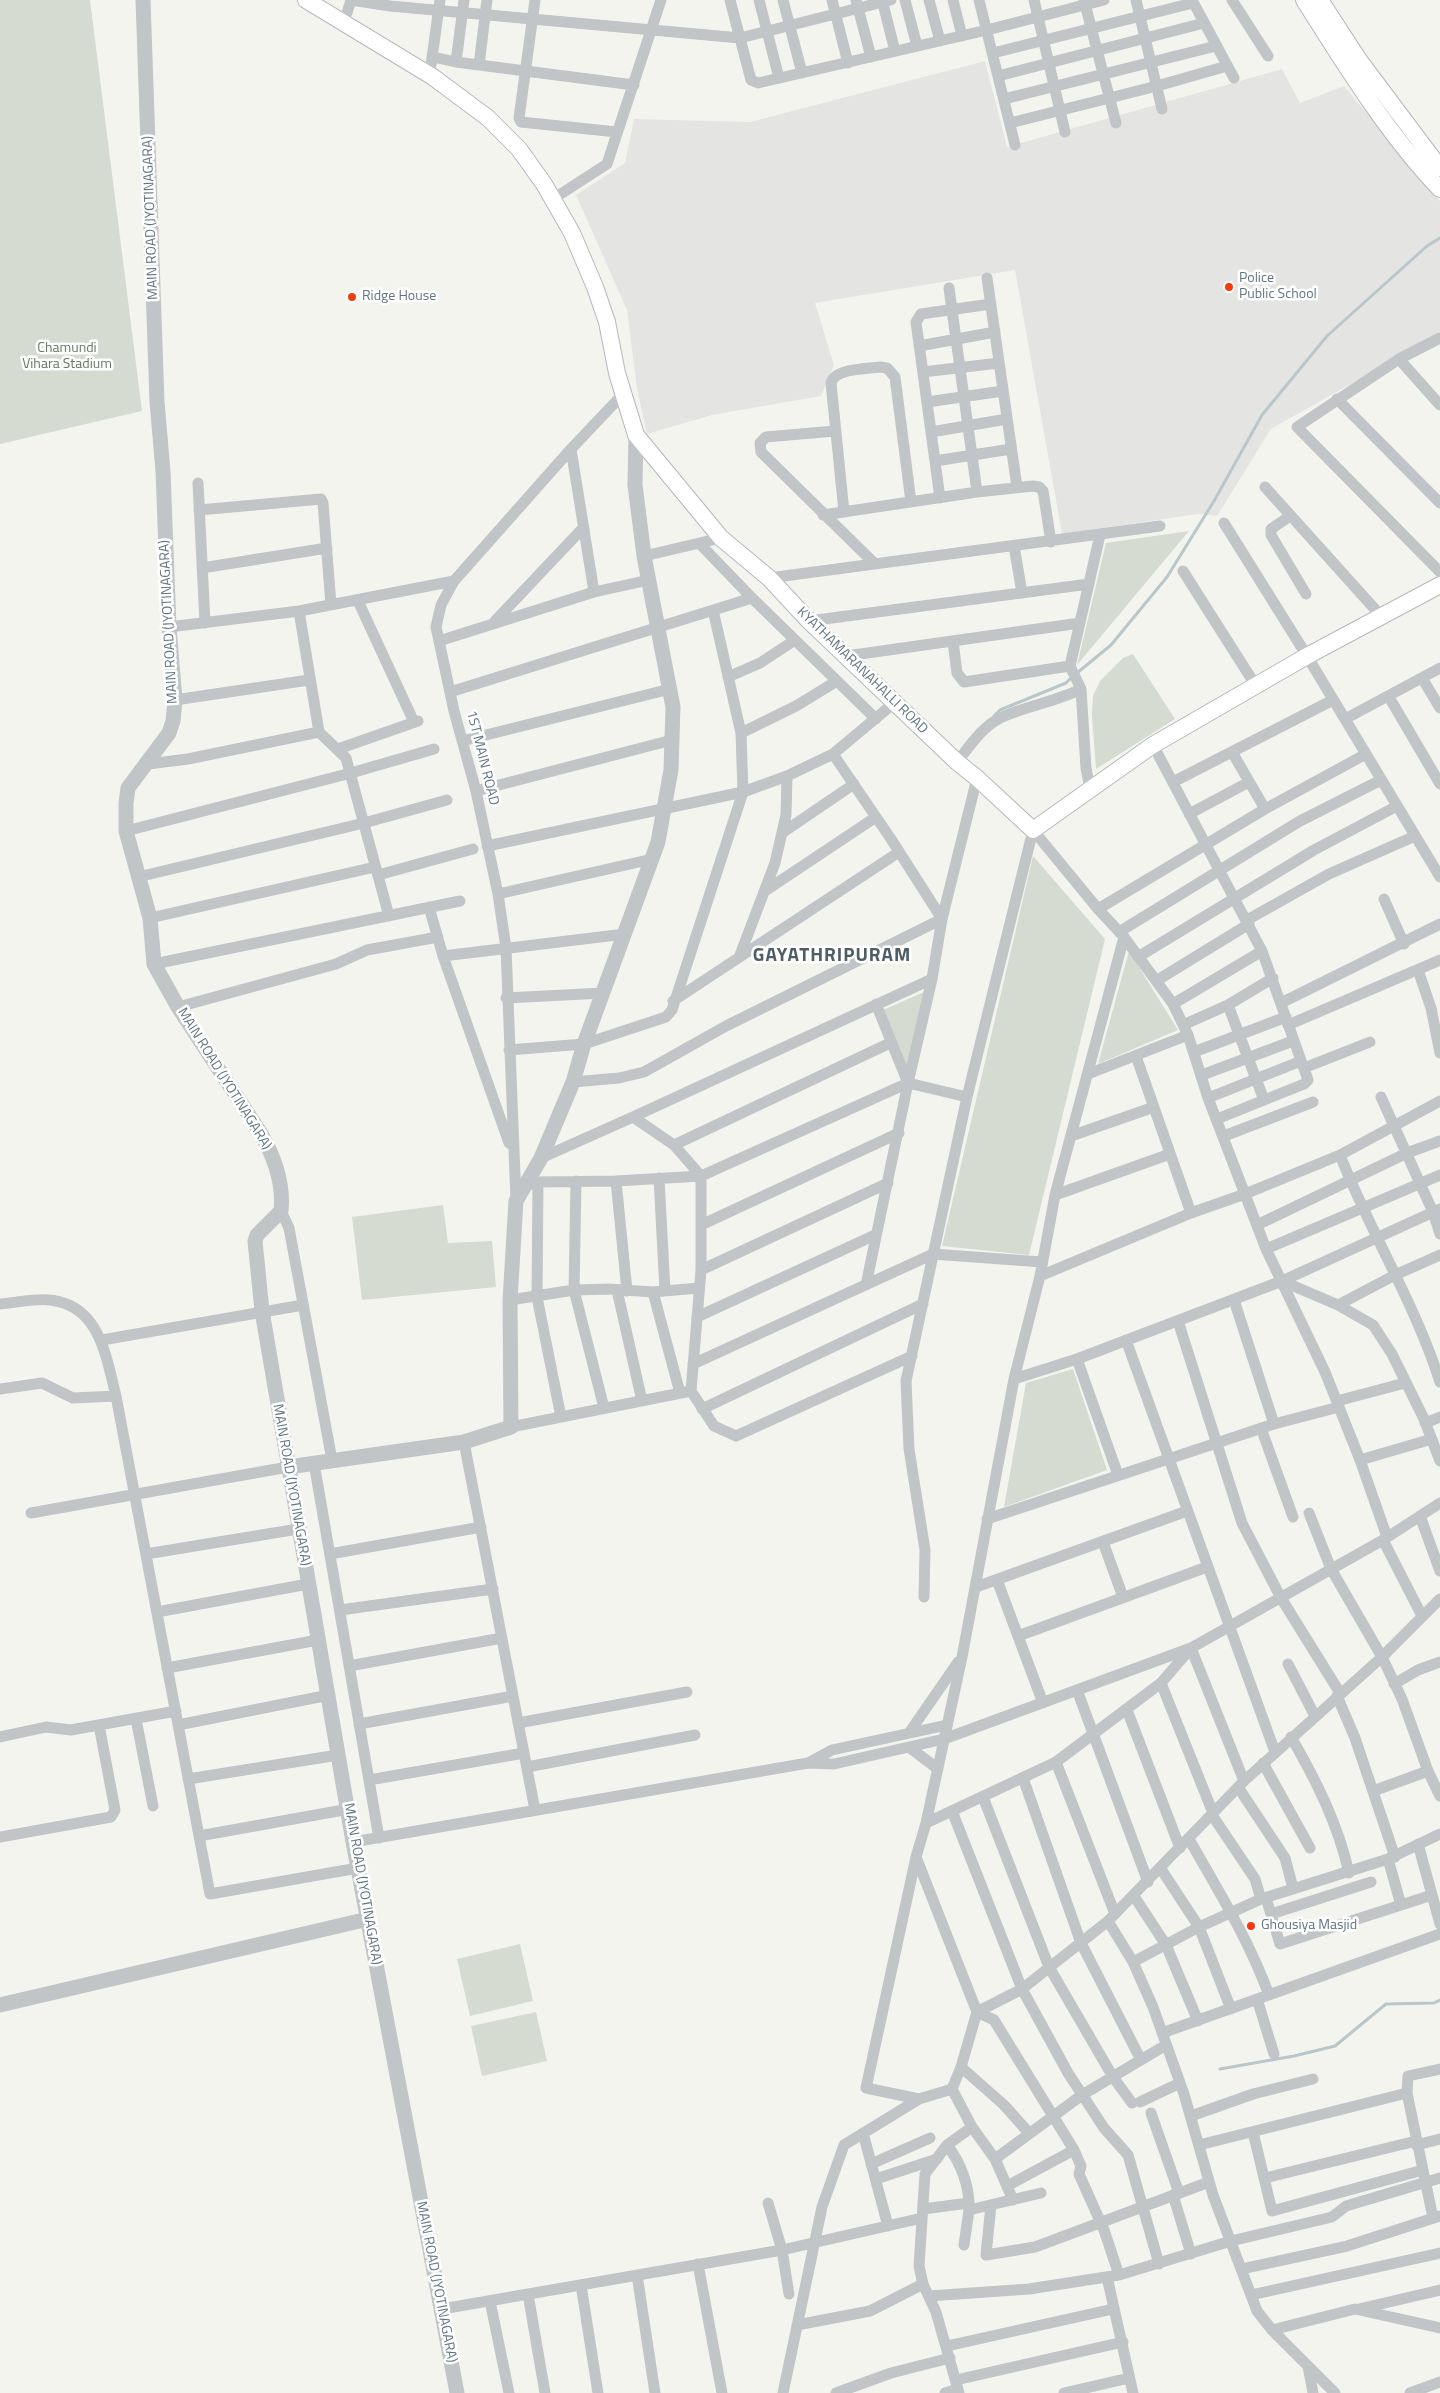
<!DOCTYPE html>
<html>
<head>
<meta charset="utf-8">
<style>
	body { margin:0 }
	canvas { display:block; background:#f4f4ef }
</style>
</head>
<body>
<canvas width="1440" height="2393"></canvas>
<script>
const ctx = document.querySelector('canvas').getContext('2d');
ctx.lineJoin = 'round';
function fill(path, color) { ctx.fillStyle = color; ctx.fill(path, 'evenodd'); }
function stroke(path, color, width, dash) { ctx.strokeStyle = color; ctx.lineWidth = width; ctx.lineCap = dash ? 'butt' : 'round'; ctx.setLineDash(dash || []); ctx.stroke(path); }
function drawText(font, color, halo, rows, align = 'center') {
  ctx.font = font + ' "Titillium Web",sans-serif'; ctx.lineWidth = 5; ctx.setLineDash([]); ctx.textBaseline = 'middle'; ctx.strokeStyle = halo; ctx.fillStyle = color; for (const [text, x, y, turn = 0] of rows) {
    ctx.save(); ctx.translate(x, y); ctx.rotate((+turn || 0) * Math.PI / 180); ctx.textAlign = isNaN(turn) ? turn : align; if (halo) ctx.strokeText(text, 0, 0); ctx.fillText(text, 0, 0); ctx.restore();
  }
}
const built = new Path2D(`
	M985,61l22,86 275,-78 18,34 44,-17 96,115v133l-169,95 -54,87 -19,-2 -136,20 -47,-264 -200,33 19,62 -13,31 -109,19 -65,19 -10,-45 -10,-79 -51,-115 49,-32 9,-44 116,3z`);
const green = new Path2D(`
	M0,0h90l52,411 -142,33z
	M1189,531l-112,134 29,-122z
	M1133,654l42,65 -79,50 -4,-53 1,-20 7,-15 23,-23z
	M1033,856l72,83 -76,316 -87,-9z
	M1129,951l49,79 -80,34z
	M924,992l-18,82 -23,-64z
	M443,1205l5,38 44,-2 4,46 -134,13 -10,-83z
	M1073,1369l34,101 -103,37 22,-124z
	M520,1944l13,57 -63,15 -13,-57z
	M536,2012l11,49 -65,15 -11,-50z`);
const stream = new Path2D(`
	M1077,673l34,-28 56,-68 47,-76 48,-86 65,-79 100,-90 13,-8
	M994,716l6,-6 66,-27 6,-6
	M1220,2069l74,-13 41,-10 51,-42 48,-1 6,-3`);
const minor = new Path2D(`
	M351,0l39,6 350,32 151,-38
	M535,0l-16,118 2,4 96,10
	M730,0l21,80 7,3 229,-53 117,-30
	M759,0l20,78
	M783,0l19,73
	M832,0l16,63
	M856,0l15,57
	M882,0l13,51
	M905,0l12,46
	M929,0l11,41
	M953,0l9,36
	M979,0l36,145
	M1034,0l31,132
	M1084,0l32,123
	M1136,0l26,109
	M1192,0l42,78
	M1232,0l36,56
	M347,13l4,-13
	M993,53l200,-50
	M433,57l23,5 178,23
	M456,62l8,-62
	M431,65l9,-65
	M479,65l8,-65
	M998,76l206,-53
	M1004,99l212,-53
	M1010,123l147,-37 70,-20
	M553,199l54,-35 54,-164
	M987,278l30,209
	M949,288l28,204
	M1440,338l-41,21 -102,68 143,145
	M919,346l76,-14
	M1399,359l41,46
	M923,372l76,-9
	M1337,399l103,104
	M927,402l76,-11
	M835,431l-69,6 -6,6 1,9 114,112
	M931,432l76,-13
	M571,449l23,143
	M935,461l76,-12
	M198,483l7,140
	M1265,487l117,130
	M940,498l-24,-176 5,-8 70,-10
	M199,510l122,-11 2,4 8,102
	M844,512l-13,-129c4,-15 36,-14 49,-16l7,1 8,9 16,125
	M823,515l154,-23 56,-6 6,1 4,4 8,51
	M1290,516l-19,13v6l35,59
	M1224,523l83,133 133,221
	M700,544l52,54 124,121
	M1014,546l8,47
	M644,556l77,-18
	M202,568l125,-20
	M1183,571l73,115
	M769,578l391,-52
	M358,601l56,121
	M299,611l20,121 27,26 43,158
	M495,621l88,-93
	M809,621l280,-37
	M169,627l130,-16 155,-30
	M439,641l155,-49 55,-12
	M953,641l4,32 7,9 106,-16
	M846,656l234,-33
	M728,677l32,-14 35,-23
	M1422,678l18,30
	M450,692l302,-94
	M1389,697l51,87
	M175,700l134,-20
	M1345,719l95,-51
	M741,733l55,-27 41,-25
	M462,741l208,-52
	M1153,745l109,206 46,129 -4,4 -87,35
	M338,749l80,-28
	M1232,752l33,57
	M957,762c12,-15 25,-35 43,-44 26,-12 55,-16 81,-29
	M148,764l40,-5 131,-27
	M1173,782l160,-82
	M1090,789l-4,-21 -5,-79 -11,-23 30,-131
	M476,791l196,-51
	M1189,814l60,-32
	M1033,830l65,79 26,28 49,67 15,31 20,63 58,151 59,123 35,88 27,77
	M126,831l225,-58 83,-24
	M782,833l72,-49
	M487,846l256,-54 44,-16 46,-22 61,-51
	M378,875l95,-26
	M138,877l226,-54 83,-23
	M765,891l111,-74
	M498,894l154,-35
	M1384,899l20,45
	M429,907l14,49 66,187
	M1098,909l167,-100 101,-55
	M150,918l225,-51
	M1247,920l82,-46 86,-38
	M1119,932l181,-111 81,-41
	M1124,937l-69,258 -15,81 -26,103 -52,278 -36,166 -10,34 -50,231 53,11 33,-10 9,-22 16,-55 45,-23 86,-68 136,-140 138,-124 58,-58
	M740,955l35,-92 11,-48 1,-39
	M443,956l182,-22
	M1138,957l176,-107 83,-44
	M154,964l306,-63
	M1418,970l13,38 9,45
	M1156,981l93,-57
	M506,998l97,-5
	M673,1001l226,-149
	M1281,1003l159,-79
	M876,1004l32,79
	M1173,1004l89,-53
	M1228,1005l36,95
	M178,1007l158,-43 31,-14 71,-13
	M1183,1025l45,-20 45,-27
	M1288,1025l152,-65
	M509,1050l75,-6 82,-27 6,-7 71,-218 -2,-59 -28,-123
	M1194,1052l92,-35
	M1136,1056l55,157
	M1304,1068l66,-26
	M1088,1074l100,-39
	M1202,1075l91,-34
	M573,1082l46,-4 25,-6 82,-46 216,-107 -51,-80 -58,-85
	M1381,1097l52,115 7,22
	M1208,1098l93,-37
	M633,1117l41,28 27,31v94l-10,121 23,35 22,10 176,-80
	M1071,1136l83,-29
	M1224,1136l89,-34
	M674,1145l216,-102
	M1340,1155c30,77 75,148 100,227
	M541,1158l92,-41 299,-138
	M659,1178l6,113
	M576,1181l-2,109 30,118
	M616,1181l11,110
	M538,1182l-1,115 24,120
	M524,1186l14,-4 78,-1 85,-5 207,-93 59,14
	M1055,1195l115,-41
	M516,1201l-10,-253 -8,-54 -22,-103 -22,-80 -18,-84 5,-22 13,-24 117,-132 53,-56
	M281,1211l8,17 43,232
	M701,1225l198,-92
	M1257,1225l150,-72 33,-12
	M1266,1249l174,-74
	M701,1270l187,-87
	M1040,1276l151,-63 54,-19 95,-39 100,-54
	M1282,1281l56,24 35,20 19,29 32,65 16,42
	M866,1285l42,-202 24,-104 10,-60 35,-141
	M617,1290l25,111
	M653,1292l27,101
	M510,1300l64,-10 35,-1 44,3 46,-4
	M1234,1300l40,124
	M0,1304c16,-1 34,-6 50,-4 50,5 56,57 66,96l94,498 148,-26
	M1338,1305l57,-30 45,-20
	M697,1317l178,-82
	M1178,1321l64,202 39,75 59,95
	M102,1340l201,-35
	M1126,1340l149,412
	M1077,1359l41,116
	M693,1364l240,-110 109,8
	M1014,1379l63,-20 205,-78 158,-72
	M0,1389l42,-6 31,15 43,-2
	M1337,1401l68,-18
	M702,1409l221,-105
	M1425,1423l15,-6
	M511,1427l180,-36
	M1261,1428l32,89
	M464,1442l71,368
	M1360,1460l72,-21
	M314,1463l65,375
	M31,1513l257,-46
	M1309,1513l22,56 51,88 20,42 26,72 12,25
	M1420,1516l20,55
	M987,1519l287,-95 65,-17
	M1383,1540l39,76
	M1103,1542l20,55
	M146,1554l152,-25
	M330,1554l151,-27
	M997,1580l46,123
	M976,1587l211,-76
	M924,1597l1,-47 -16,-101 -3,-68 61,-284 66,-267
	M340,1610l153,-21
	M157,1612l151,-28
	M1018,1636l189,-69
	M1288,1664l27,52
	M349,1666l153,-28
	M167,1668l151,-28
	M1161,1683l52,130
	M1394,1684l24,-14 22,-8
	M1077,1690l71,192
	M1337,1696l18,42 40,119
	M1127,1710l53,138
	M136,1719l17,87
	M518,1723l169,-31
	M359,1724l154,-28
	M178,1725l151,-30
	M947,1725l-115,25 -24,13 26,1 110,-25 247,-91 192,-108 57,-37
	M909,1733l49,-71
	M0,1737l46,-10 25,3 105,-19
	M1291,1737c25,43 47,87 58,136
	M909,1747l29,22
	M1056,1762l59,152
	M1263,1763l47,85
	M527,1767l168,-32
	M1023,1778l58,165 60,117
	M188,1779l150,-24
	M369,1780l155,-27
	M1238,1787l47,71 8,30
	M1373,1791l55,-20
	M983,1797l66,170 64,110 19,26
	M952,1811l70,178 46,84 36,55 24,27 31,109
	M1212,1815l43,64 6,20
	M926,1823l130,-61 105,-79 30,-35 53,133
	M199,1836l150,-27
	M0,1837l111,-20 4,-7 -16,-85
	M1189,1839c29,51 60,101 80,156
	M353,1842l455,-79
	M1418,1844l22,80
	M916,1857l61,155 17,8 80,130 7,16 -2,8 25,56 15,45
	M1388,1859l13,46
	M1161,1869l38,58 32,82
	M1134,1896l32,49 32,76
	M1266,1898l14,46 152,-49
	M1271,1914l100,-32
	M1108,1921l25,41 20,45 31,87 29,101 44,116 15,19 83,-21 85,19
	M1133,1962l66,-35 62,-28 127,-40 52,-25
	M1257,1999l17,55
	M1162,2033l278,-99
	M961,2067l43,38 25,28
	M952,2089l20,38 23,32 18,41
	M1140,2102l40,-19
	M1151,2113l28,80
	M1191,2116l62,-22 60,-15
	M1253,2132l19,79 151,-41
	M863,2133l25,93
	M947,2145c14,18 23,42 22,65
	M1199,2145l208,-52
	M1416,2145l24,-6
	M995,2159l87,-64 84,-50
	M871,2164l59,-26
	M1265,2178l151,-37
	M876,2179l61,-20
	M1007,2186l67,-36
	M1173,2195l18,59
	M768,2203l14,47 7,44
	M991,2205l-5,50 49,-8 174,-65
	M923,2209l46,-6
	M1433,2218l-26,-125 1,-17 32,-7
	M964,2245l5,-35 72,-17
	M698,2264l24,129
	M1241,2269l106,-23 93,-30
	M637,2275l18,118
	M1107,2277l26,116
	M581,2285l17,108
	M528,2294l17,99
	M1251,2295l189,-42
	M929,2296l100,-7 90,-14 112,-34 101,-24 14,-11 94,-28
	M490,2301l19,92
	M442,2309l340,-59 140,-32
	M1359,2309l81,-19
	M797,2325l73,-14 53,-27
	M1272,2330l63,63
	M947,2346l166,-37
	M1308,2366l5,27
	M956,2380l167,-38
	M783,2393l39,-186 22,-62 75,-46
	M836,2393l55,-20 59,-15
	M945,2393l13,-4
	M959,2393l-23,-81 -13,-28 -4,-18 6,-92 22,-29 25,-18
	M1064,2393l65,-15
	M1410,2393l30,-11`);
const tertiary = new Path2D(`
	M143,0l14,402 6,69 6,156 6,73 -2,21 -4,12 -41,55 -2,15v28l24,87 4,46 24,43 82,125c14,24 24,51 21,79l-24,24 -2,6 7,70 91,531 104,551
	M288,1467l176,-25 47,-15 -1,-127 6,-99 25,-43 32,-76 11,-38 74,-202 13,-72 2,-63 -29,-151 -9,-71 1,-50
	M0,2005l368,-86`);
const secondary = new Path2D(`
	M306,0l127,77 55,41 31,31 25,35 28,49 23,54 12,35 10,51 19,62 85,103 48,40 40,43 148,141 20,16 56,52 120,-85 154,-89 133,-71
	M1304,0c40,63 84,135 136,189
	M1320,0l39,60 81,108`);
const markers = [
	[1229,287,5,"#f13c12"],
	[352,297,5,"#f13c12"],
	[1251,1926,5,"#f13c12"]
];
const streetNames = [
	["MAIN ROAD (JYOTINAGARA)",151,218,-92],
	["MAIN ROAD (JYOTINAGARA)",169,622,-93],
	["KYATHAMARANAHALLI ROAD",862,671,44],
	["1ST MAIN ROAD",482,758,76],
	["MAIN ROAD (JYOTINAGARA)",224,1079,58],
	["MAIN ROAD (JYOTINAGARA)",291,1485,80],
	["MAIN ROAD (JYOTINAGARA)",362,1884,80],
	["MAIN ROAD (JYOTINAGARA)",436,2282,79]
];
const poiNames = [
	["Police",1239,279],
	["Public School",1239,295],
	["Ridge House",362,297],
	["Ghousiya Masjid",1261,1926]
];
const parkNames = [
	["Chamundi",67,349],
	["Vihara Stadium",67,365]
];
const districtNames = [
	["GAYATHRIPURAM",832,956]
];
fill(built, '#e4e5e3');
fill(green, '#d5dbd0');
stroke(stream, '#b9c7cb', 3);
stroke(secondary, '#b3b9bd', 18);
stroke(minor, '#c1c5c8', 11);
stroke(tertiary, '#c1c5c8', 15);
stroke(secondary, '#fff', 16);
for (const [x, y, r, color] of markers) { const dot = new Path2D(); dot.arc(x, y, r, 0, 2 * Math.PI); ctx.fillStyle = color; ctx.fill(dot); stroke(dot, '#fff', 2); }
drawText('14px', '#607583', '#fff', streetNames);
drawText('14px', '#607583', '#fff', poiNames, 'left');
drawText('14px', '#667960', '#fff', parkNames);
ctx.letterSpacing = '1px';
drawText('bold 19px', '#4f5d67', '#fff', districtNames);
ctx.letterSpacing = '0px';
</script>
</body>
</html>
